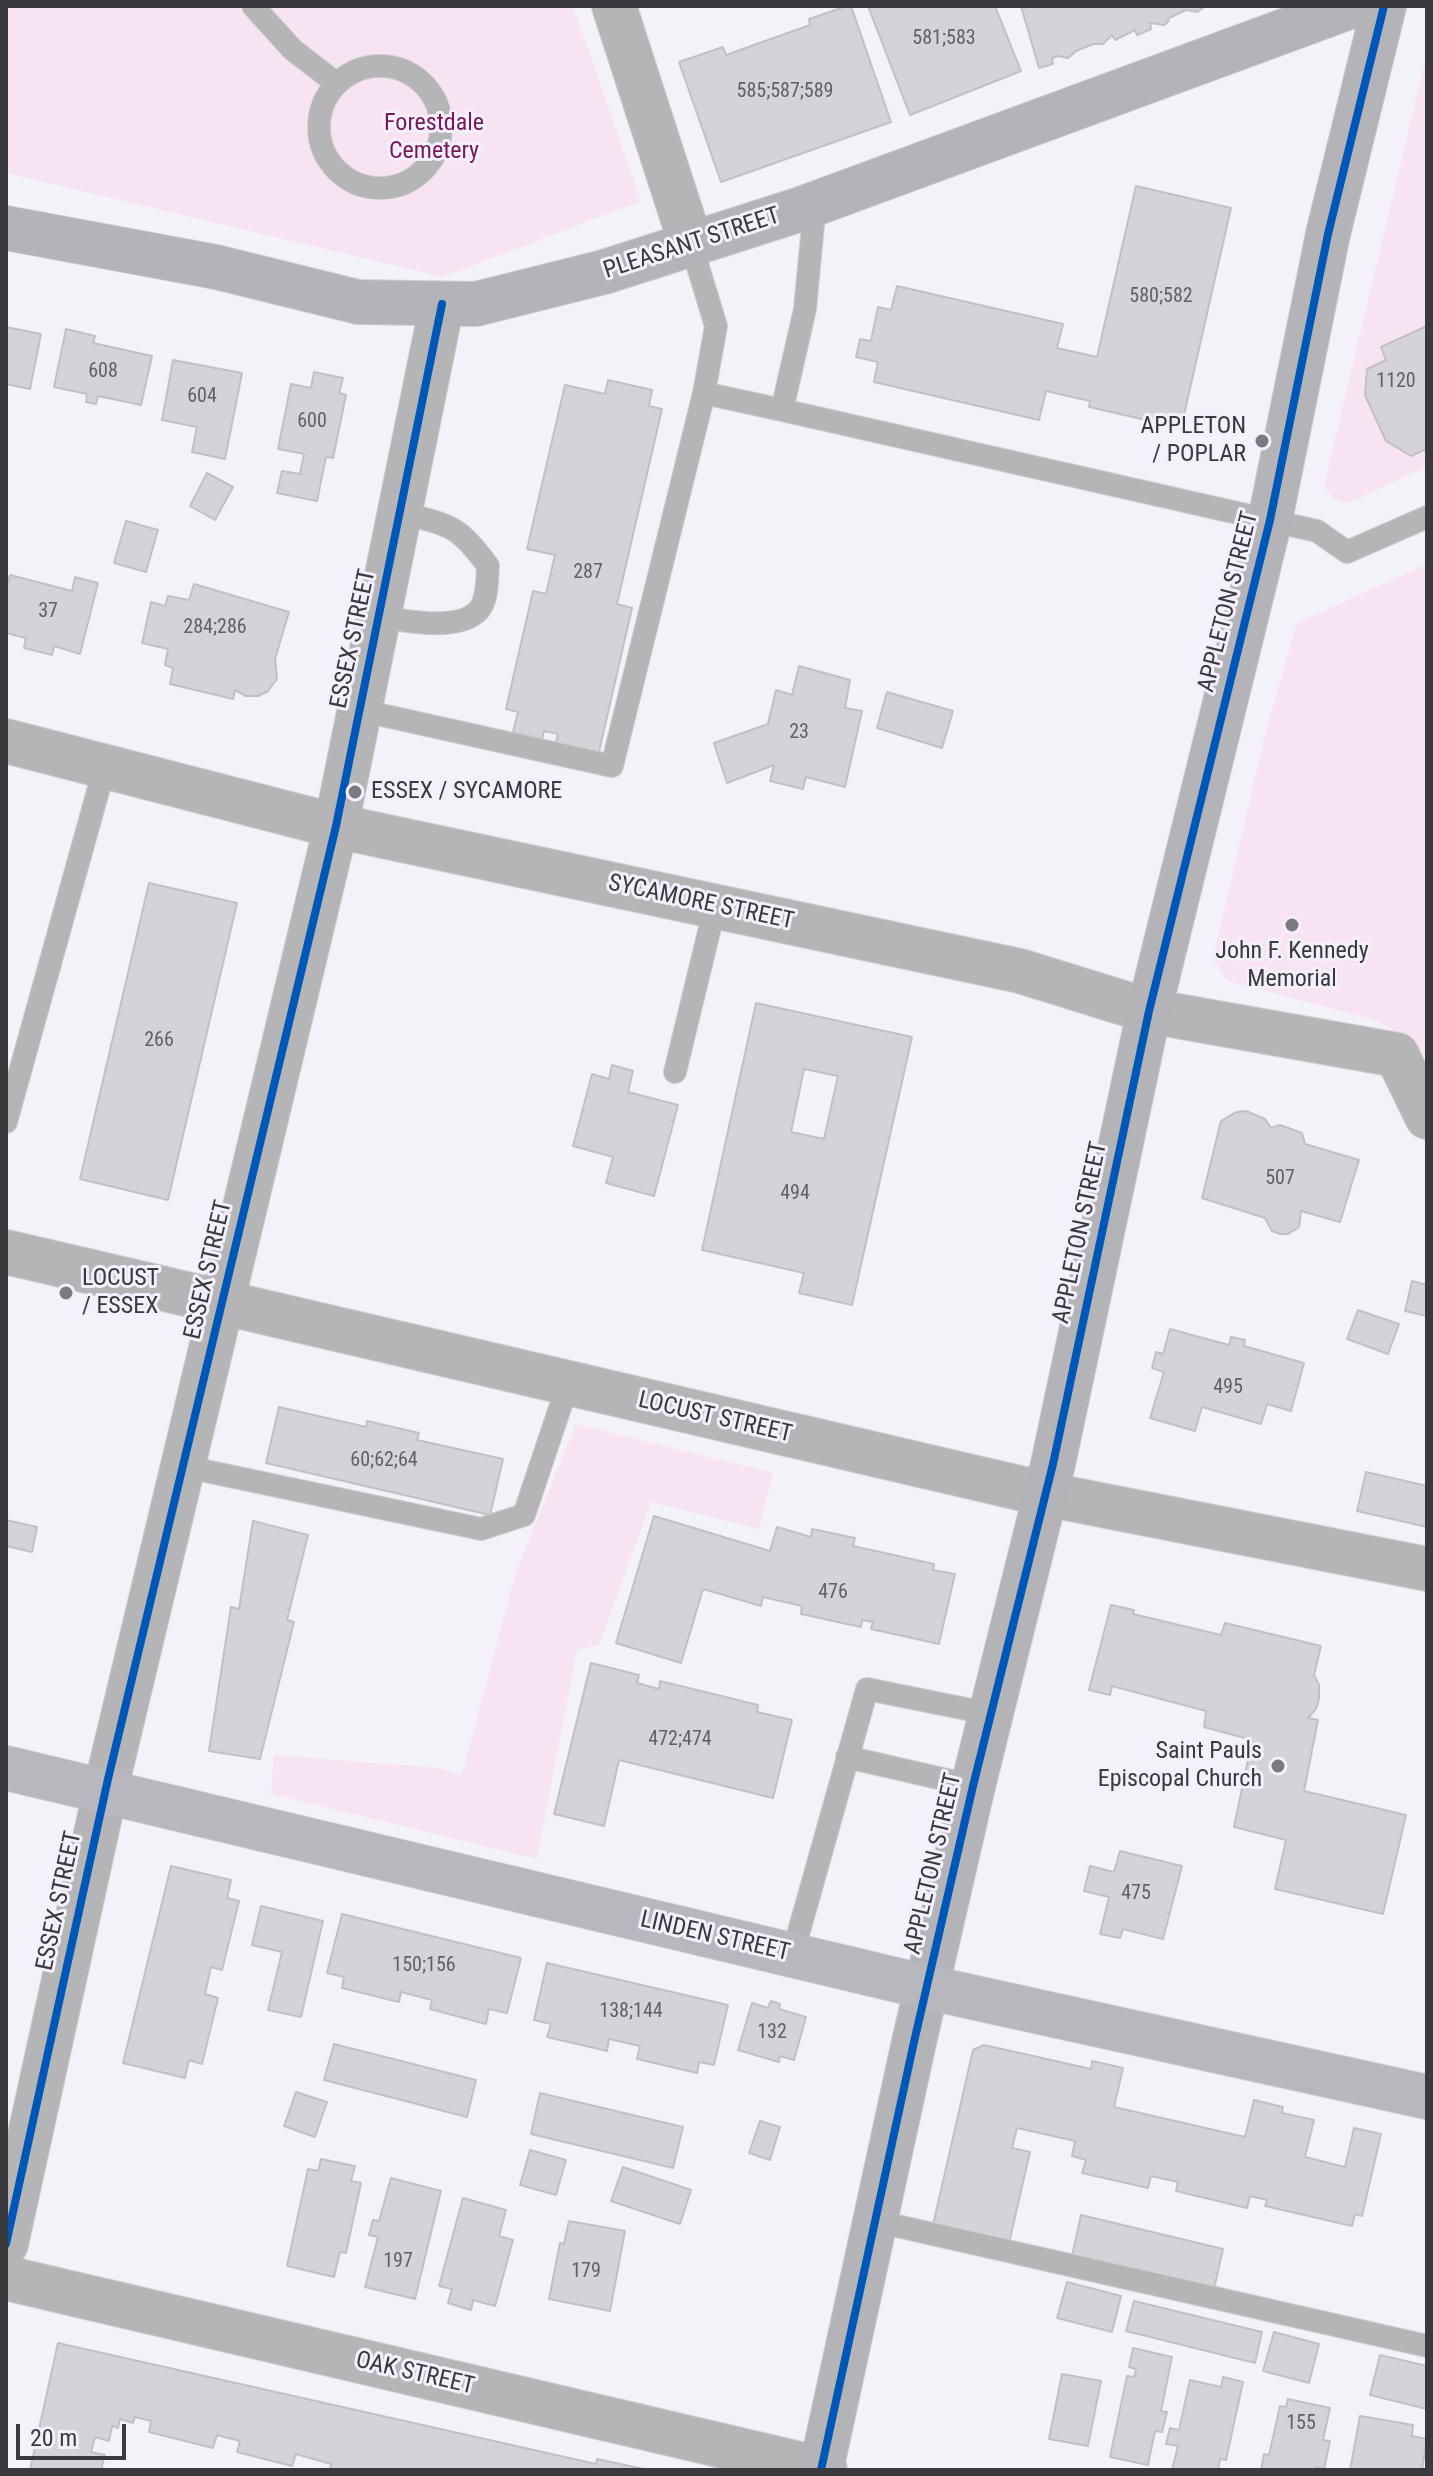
<!DOCTYPE html>
<html>
<head>
<meta charset="utf-8">
<style>
	body { margin:0 }
	#map { position:relative; width:1433px; height:2476px; overflow:hidden; background:#f4f2f9; font-family:"Roboto Condensed",sans-serif }
	canvas { display:block }
	.frame { position:absolute; inset:0; border:8px solid #3a393d; pointer-events:none }
	.scale { position:absolute; left:16px; top:2424px; width:110px; height:36px; box-sizing:border-box; border:4px solid #3a393d; border-top:0; padding-left:10px; font-size:24px; line-height:28px; white-space:nowrap; color:#3a393d; -webkit-text-stroke:6px #f3effc; paint-order:stroke }
</style>
</head>
<body>
<div id="map">
<canvas width="1433" height="2476"></canvas>
<div class="frame"></div>
<div class="scale">20 m</div>
</div>
<script>
const ctx = document.querySelector('canvas').getContext('2d');
ctx.lineJoin = 'round';
function fill(path, color) { ctx.fillStyle = color; ctx.fill(path, 'evenodd'); }
function stroke(path, color, width, dash) { ctx.strokeStyle = color; ctx.lineWidth = width; ctx.lineCap = dash ? 'butt' : 'round'; ctx.setLineDash(dash || []); ctx.stroke(path); }
function drawText(font, color, halo, rows, align = 'center') {
  ctx.font = font + ' "Roboto Condensed",sans-serif'; ctx.lineWidth = 6; ctx.setLineDash([]); ctx.textBaseline = 'middle'; ctx.strokeStyle = halo; ctx.fillStyle = color; for (const [text, x, y, turn = 0] of rows) {
    ctx.save(); ctx.translate(x, y); ctx.rotate((+turn || 0) * Math.PI / 180); ctx.textAlign = isNaN(turn) ? turn : align; if (halo) ctx.strokeText(text, 0, 0); ctx.fillText(text, 0, 0); ctx.restore();
  }
}
const green = new Path2D(`
	M6,6h567l68,195 -198,76 -437,-104z
	M1427,53v273l-46,21 5,13 -19,9 -2,26 21,46 25,14 15,-6 1,18 -79,36 -15,-4 -9,-14z
	M1427,564v494l-16,-16 -32,-21 -152,-40 -14,-23 54,-232 30,-103z
	M576,1424l197,49 -14,56 -108,-27 -52,143 -22,5 -40,209 -266,-65 3,-39 165,13 23,7 53,-200z`);
const building = new Path2D(`
	M847,6h4l40,116 -170,60 -42,-120 44,-15 3,8 84,-30 -1,-6z
	M868,6h127l26,65 -111,44z
	M1021,6h185l-9,6 -11,-2 -17,8 -1,4 -4,3 -14,-2 1,6 -14,6 -2,-5 -20,10 -3,-5 -9,9h-10l-17,7 -8,7 -10,-2 -6,2 1,6 -14,4z
	M1136,186l95,22 -50,220 -92,-21 1,-6 -44,-10 -7,29 -165,-38 4,-20 -22,-5 4,-18 11,2 7,-34 13,3 6,-24 166,38 -6,24 40,9z
	M1427,326v126l-1,-3 -15,7 -25,-15 -21,-46 2,-26 19,-9 -5,-13z
	M6,327l35,7 -11,55 -24,-5z
	M66,329l29,7 -2,7 59,13 -11,49 -43,-9 -2,8 -10,-2 1,-8 -33,-7z
	M173,360l69,13 -17,86 -33,-7 5,-25 -35,-7z
	M314,372l29,6 -4,15 7,2 -13,63 -7,-1 -9,44 -40,-8 5,-22 18,3 4,-20 -26,-5 13,-65 20,4z
	M608,380l44,10 -3,16 13,3 -45,195 15,4 -34,148 -43,-10 3,-12 -14,-3 -2,8 -29,-7 5,-20 -12,-3 27,-118 13,3 9,-39 -28,-6 38,-164 40,9z
	M207,473l26,14 -18,33 -25,-14z
	M126,521l32,9 -12,42 -32,-9z
	M10,575l62,16 3,-14 23,6 -18,71 -26,-8 -2,9 -28,-7 2,-10 -20,-5v-44z
	M194,584l95,28 -14,47 2,20 -9,12 -10,5h-12l-11,-6 -2,9 -63,-15 3,-16 -8,-3 3,-16 -26,-6 9,-41 14,4 3,-10 21,4z
	M799,666l51,14 -5,28 17,3 -17,76 -39,-10 -3,12 -33,-8 4,-16 -47,18 -13,-40 54,-19 8,-34 16,5z
	M887,692l66,19 -11,37 -65,-20z
	M149,883l88,20 -69,297 -88,-21z
	M756,1003l156,34 -60,268 -53,-12 5,-20 -102,-23zM804,1069l34,7 -14,63 -33,-7z
	M612,1065l21,6 -5,21 50,13 -24,91 -48,-13 7,-26 -40,-11 19,-72 17,5z
	M1246,1111l19,8 6,9 9,-3 22,8 3,11 54,16 -19,62 -39,-11 -2,16 -11,7h-8l-8,-3 -7,-13 -63,-20 19,-77 15,-9z
	M1412,1281l15,4v31l-22,-5z
	M1358,1310l41,14 -11,30 -41,-15z
	M1170,1329l59,16 2,-8 14,3 -1,6 60,17 -13,48 -24,-7 -6,20 -59,-17 -7,24 -45,-13 14,-46 -12,-4 4,-16 7,2z
	M279,1407l87,20 1,-6 52,12 -2,7 86,19 -13,56 -224,-52z
	M1366,1472l61,14v41l-70,-16z
	M654,1516l116,35 7,-24 34,10 1,-8 43,9 -2,8 81,18 -1,6 22,4 -16,70 -68,-15 2,-7 -11,-2 -1,7 -60,-13 1,-8 -39,-9 -2,9 -58,-17 -22,74 -65,-20z
	M6,1520l31,7 -5,25 -26,-6z
	M253,1521l55,14 -21,85 7,2 -34,137 -51,-8 22,-144 8,2z
	M1111,1605l23,5 -1,4 88,21 4,-12 96,23 -7,29 5,10v14l-3,10 -8,9 10,2 -14,71 102,24 -23,99 -108,-25 11,-49 -52,-13 18,-87 -48,-13 2,-16 -94,-25 -2,9 -21,-5z
	M591,1663l48,12 -2,8 22,6 1,-8 98,24 -1,7 35,8 -19,78 -154,-38 -15,66 -50,-12z
	M1120,1851l62,15 -19,73 -40,-10 -3,9 -20,-4 9,-37 -25,-6 6,-25 24,6z
	M171,1866l60,14 -4,18 12,3 -17,69 -11,-3 -6,27 13,4 -16,66 -13,-4 -4,18 -62,-15z
	M261,1906l62,15 -22,96 -33,-7 14,-58 -30,-7z
	M342,1914l179,44 -14,55 -18,-4 -3,15 -56,-15 2,-9 -31,-8 -2,10 -57,-14 2,-11 -17,-4z
	M547,1963l181,42 -14,60 -15,-3 -2,11 -60,-14 3,-13 -31,-7 -2,12 -60,-14 4,-13 -17,-4z
	M771,2001l9,3 -1,5 27,8 -12,43 -14,-4 -1,6 -41,-12 14,-47 16,5z
	M334,2044l142,36 -9,37 -143,-37z
	M984,2045l107,24 1,-8 31,7 -9,39 131,30 9,-37 29,7 -1,6 32,7 -9,37 40,10 9,-39 27,6 -19,82 -7,-2 -3,12 -87,-20 2,-6 -17,-4 -3,12 -71,-17 2,-9 -27,-6 -3,12 -66,-15 4,-13 -14,-4 3,-15 -58,-13 -5,20 18,4 -21,91 -76,-18 40,-175z
	M296,2092l31,10 -12,35 -31,-11z
	M540,2093l143,34 -10,41 -142,-34z
	M760,2121l20,6 -10,33 -21,-7z
	M530,2150l36,10 -10,35 -36,-10z
	M321,2159l34,7 -4,15 10,2 -15,70 -6,-1 -6,25 -47,-11 21,-97 10,2z
	M623,2167l68,23 -11,34 -69,-23z
	M391,2178l50,13 -26,108 -50,-12 13,-50 -9,-2 4,-15 6,1z
	M463,2198l43,12 -7,26 14,4 -18,66 -22,-6 -2,10 -23,-7 4,-14 -13,-3z
	M1081,2215l142,34 -9,40 -142,-33z
	M569,2221l56,10 -15,80 -61,-12 11,-56 4,1z
	M1067,2282l54,14 -9,36 -55,-14z
	M1134,2301l128,31 -7,31 -129,-32z
	M1274,2332l45,12 -10,39 -46,-12z
	M58,2343l538,121 1,-5 51,11h-318l1,-6 -35,-10 -4,12 -55,-14 3,-11 -23,-6 -4,13 -64,-16 2,-11 -16,-4 -2,6 -13,-4 -2,9 -6,-2 -3,15 -14,-4 -4,15 14,3 -4,15h-71z
	M1133,2348l39,9 -11,54 6,1 -5,20 -7,-1 -7,34 -38,-8 17,-81 7,1 2,-8 -7,-2z
	M1380,2355l47,11v43l-57,-14z
	M1062,2374l39,7 -13,65 -39,-7z
	M1223,2377l20,5 -17,78 -6,-1 -2,11h-46l6,-24 -12,-2 4,-16 9,2 11,-50 31,7z
	M1288,2399l42,9 -7,32 7,1 -6,28 -8,-2v3h-55l3,-16 5,1 11,-49 6,1z
	M1360,2416l53,9 -1,11 15,3 -5,31h-72z`);
const lane = new Path2D(`
	M253,6l40,44 43,33
	M319 127a61 61 0 1 1 122 0a61 61 0 1 1-122 0Z
	M691,244l25,82 -12,67 78,17 23,-101 10,-105
	M782,410l535,121 30,21 80,-35
	M380,617c26,4 79,15 99,-7 9,-11 8,-31 9,-44 -31,-43 -39,-40 -88,-54
	M359,710l253,56 92,-373
	M675,1072l40,-165
	M6,1122l99,-356
	M182,1466l299,63 43,-14 44,-131
	M847,1757l126,29
	M792,1956l75,-267 124,25
	M875,2221l552,125`);
const street = new Path2D(`
	M614,6l77,238
	M6,741l330,85 684,145 129,40 248,44 30,62
	M6,1252l1039,242 382,75
	M6,2244l102,-465 228,-953 106,-522
	M6,2278l819,192`);
const secondary = new Path2D(`
	M6,228l210,39 142,35 118,2 128,-32 194,-62 554,-204
	M821,2470l93,-428 59,-256 80,-322 96,-453 121,-491 58,-286 56,-228`);
const primary = new Path2D(`
	M6,1768l920,219 501,110`);
const cycleway = new Path2D(`
	M6,2244l102,-465 228,-953 106,-522
	M821,2470l93,-428 59,-256 80,-322 96,-453 121,-491 58,-286 56,-228`);
const markers = [
	[1262,441,8,"#7b7a7f"],
	[355,792,8,"#7b7a7f"],
	[1292,925,8,"#7b7a7f"],
	[66,1293,8,"#7b7a7f"],
	[1278,1766,8,"#7b7a7f"]
];
const numberNames = [
	["581;583",944,39],
	["585;587;589",785,92],
	["580;582",1161,297],
	["608",103,372],
	["1120",1396,382],
	["604",202,397],
	["600",312,422],
	["287",588,573],
	["37",48,612],
	["284;286",215,628],
	["23",799,733],
	["266",159,1041],
	["507",1280,1179],
	["494",795,1194],
	["495",1228,1388],
	["60;62;64",384,1461],
	["476",833,1593],
	["472;474",680,1740],
	["475",1136,1894],
	["150;156",424,1966],
	["138;144",631,2012],
	["132",772,2033],
	["197",398,2262],
	["179",586,2272],
	["155",1301,2424]
];
const parkNames = [
	["Forestdale",434,124],
	["Cemetery",434,152]
];
const streetNames = [
	["PLEASANT STREET",692,244,-18],
	["APPLETON STREET",1229,602,-76],
	["ESSEX STREET",354,639,-78],
	["SYCAMORE STREET",701,903,12],
	["APPLETON STREET",1081,1233,-78],
	["ESSEX STREET",209,1270,-77],
	["LOCUST STREET",715,1418,13],
	["APPLETON STREET",934,1864,-77],
	["ESSEX STREET",60,1901,-78],
	["LINDEN STREET",715,1937,13],
	["OAK STREET",415,2374,13]
];
const poiNames = [
	["APPLETON",1246,427],
	["/ POPLAR",1246,455],
	["ESSEX / SYCAMORE",371,792,"left"],
	["John F. Kennedy",1292,952,"center"],
	["Memorial",1292,980,"center"],
	["LOCUST",82,1279,"left"],
	["/ ESSEX",82,1307,"left"],
	["Saint Pauls",1262,1752],
	["Episcopal Church",1262,1780]
];
fill(green, '#f7e3f1');
fill(building, '#d5d3d8');
stroke(building, '#c2c0c5', 2);
stroke(lane, '#d0ced3', 24);
stroke(street, '#d0ced3', 46);
stroke(secondary, '#d0ced3', 46);
stroke(primary, '#d0ced3', 46);
stroke(lane, '#b5b5b8', 22);
stroke(street, '#b5b5b8', 44);
stroke(secondary, '#b4b4b8', 44);
stroke(primary, '#b8b7bd', 44);
stroke(cycleway, '#0057b8', 8);
for (const [x, y, r, color] of markers) { const dot = new Path2D(); dot.arc(x, y, r, 0, 2 * Math.PI); ctx.fillStyle = color; ctx.fill(dot); stroke(dot, '#f3effc', 3); }
drawText('20px', '#616064', null, numberNames);
drawText('24px', '#741a59', '#f3effc', parkNames);
drawText('24px', '#3a393d', '#f3effc', streetNames);
drawText('24px', '#3a393d', '#f3effc', poiNames, 'right');
</script>
</body>
</html>
